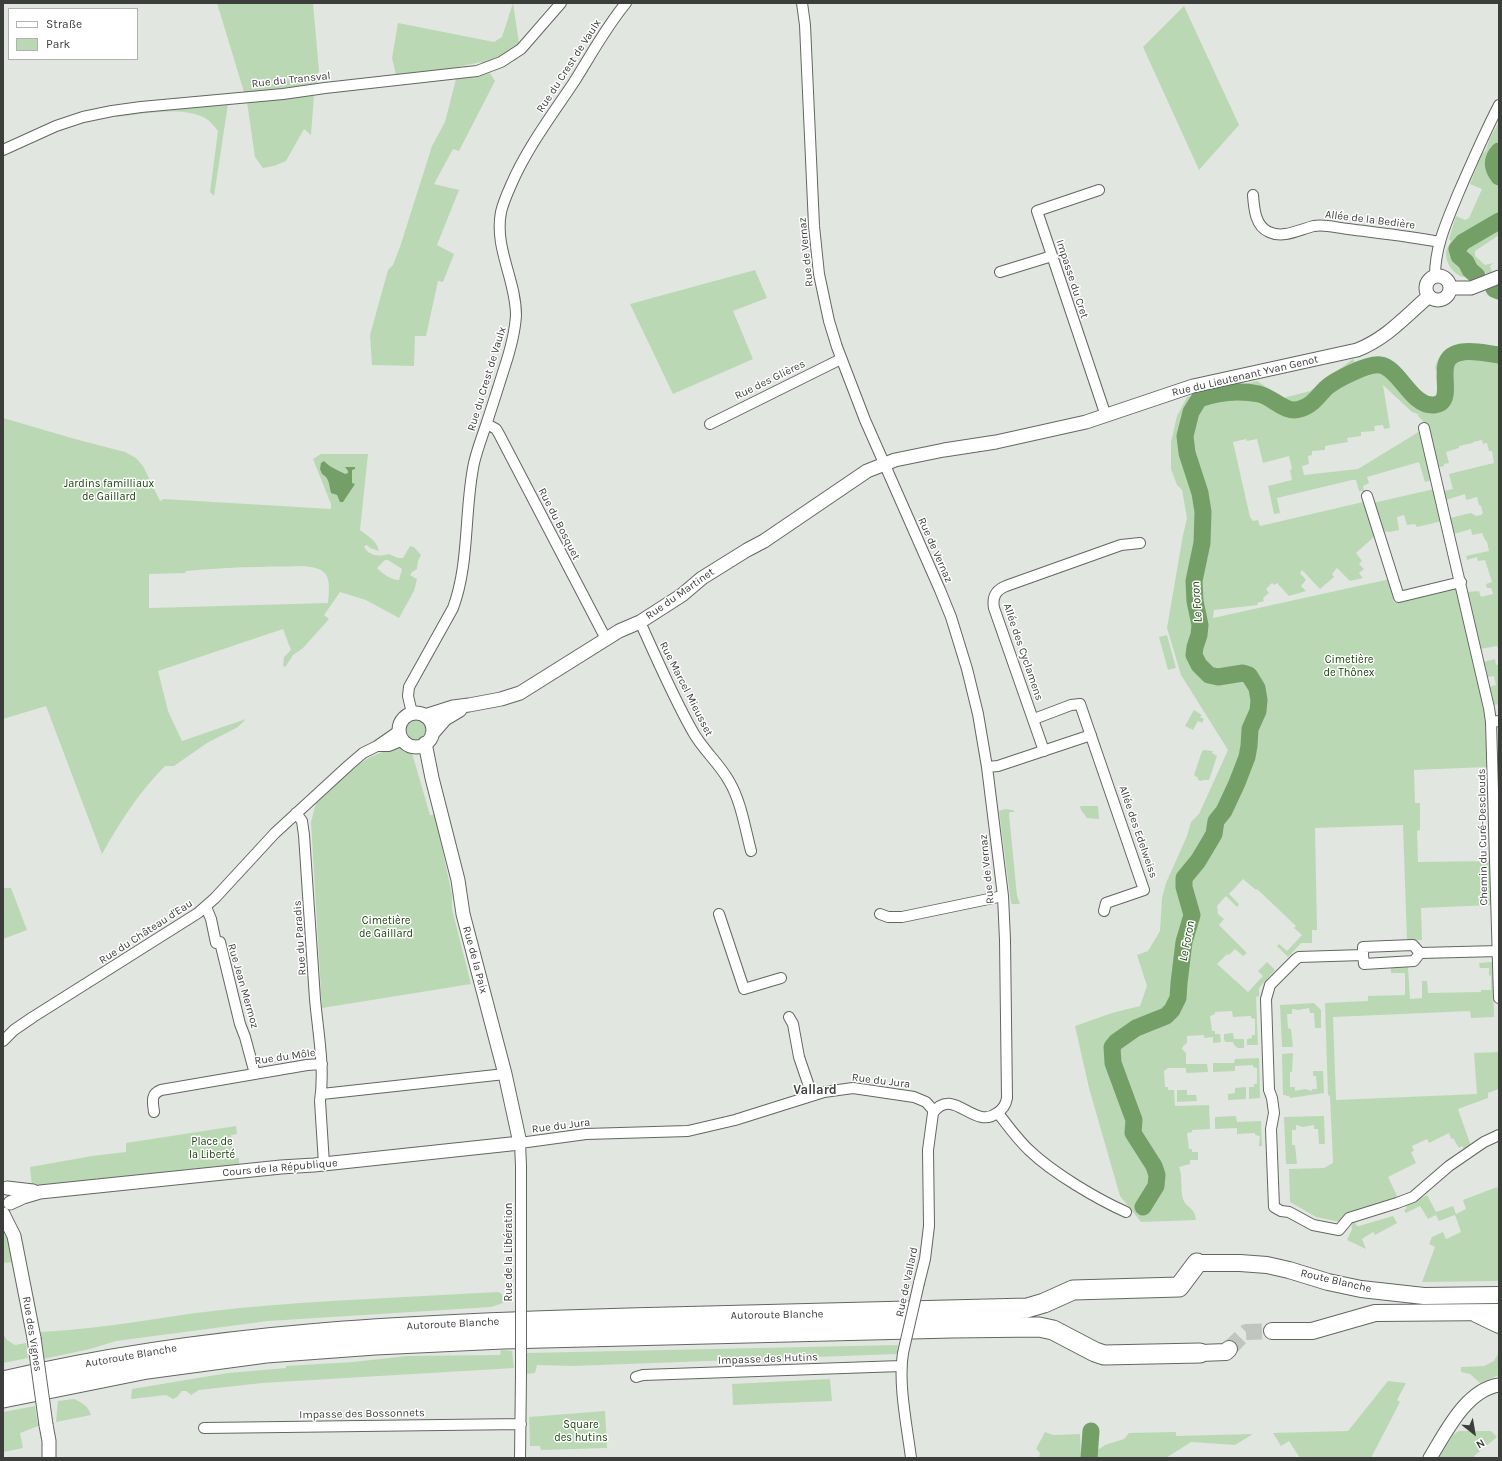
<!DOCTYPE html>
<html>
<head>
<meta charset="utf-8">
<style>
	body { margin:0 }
	#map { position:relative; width:1502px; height:1461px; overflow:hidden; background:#e2e6e1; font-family:Karla,sans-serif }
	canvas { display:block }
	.frame { position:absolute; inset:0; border:4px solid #3c3e3c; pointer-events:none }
	.legend { position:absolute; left:8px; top:8px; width:130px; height:52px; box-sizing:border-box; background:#fff; border:1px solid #b1b2b1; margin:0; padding:5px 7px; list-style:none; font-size:12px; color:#3c3e3c }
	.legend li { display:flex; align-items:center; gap:8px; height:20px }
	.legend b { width:20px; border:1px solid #b1b2b1 }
	.north { position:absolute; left:1454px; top:1413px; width:40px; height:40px; -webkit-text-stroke:3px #fff; paint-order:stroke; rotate:149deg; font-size:11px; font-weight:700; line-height:16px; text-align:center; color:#3c3e3c }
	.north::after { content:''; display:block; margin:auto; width:14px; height:18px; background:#3c3e3c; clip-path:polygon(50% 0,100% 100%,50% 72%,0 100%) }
</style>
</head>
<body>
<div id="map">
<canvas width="1502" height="1461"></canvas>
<div class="frame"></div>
<ul class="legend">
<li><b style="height:5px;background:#fff"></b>Straße</li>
<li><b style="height:11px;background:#bbd8b4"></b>Park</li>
</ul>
<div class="north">N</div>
</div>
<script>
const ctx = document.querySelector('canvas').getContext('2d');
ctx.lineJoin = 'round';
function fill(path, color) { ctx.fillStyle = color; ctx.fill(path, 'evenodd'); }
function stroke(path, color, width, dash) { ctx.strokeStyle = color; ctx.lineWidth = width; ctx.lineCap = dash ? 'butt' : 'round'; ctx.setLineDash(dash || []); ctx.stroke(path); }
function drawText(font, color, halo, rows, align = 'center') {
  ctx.font = font + ' Karla,sans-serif'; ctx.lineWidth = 3; ctx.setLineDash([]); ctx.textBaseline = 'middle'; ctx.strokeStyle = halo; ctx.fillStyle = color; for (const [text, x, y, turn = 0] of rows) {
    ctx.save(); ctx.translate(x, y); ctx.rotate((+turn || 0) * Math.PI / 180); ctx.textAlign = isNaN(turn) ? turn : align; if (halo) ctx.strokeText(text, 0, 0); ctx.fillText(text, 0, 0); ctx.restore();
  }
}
const green = new Path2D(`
	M217,3h96l6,68 -5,24 -3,40 -7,-6 -18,32 -12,5 -11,2 -8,-11 -8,-55z
	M513,3l6,40 -14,12 -23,10 -1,-3 -37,8 -48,5 -4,-17 6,-35 96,19 8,-5z
	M1184,6l55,119 -40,45 -56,-123z
	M490,73l5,8 -36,70 -6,-2 -19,35 25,6 -22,55 17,9 -11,28 -5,-1 -12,55h-11l-1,30 -42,-1 -2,-30 18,-65 5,-5 7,-18 32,-101 13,-24 11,-43z
	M228,104l-14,92 -4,-4 8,-61c-4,-5 -8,-10 -13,-13 -24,-13 -65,-3 -90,-1l4,-4z
	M1499,122v24c-14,13 -16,23 0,36v36l-39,22c-14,14 -1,24 9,36l-7,1c-9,-4 -16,-13 -16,-23 0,-4 3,-9 5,-13l-2,-2 7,-23 9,4 4,-2 13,-29 -12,-5 12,-30 4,-4 4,-12z
	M1499,225v10l-24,16v5l10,9 8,-2 -3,3 2,6 -5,2 -22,-17 -1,-8 5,-6z
	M755,270l12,28 -34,13 20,48 -80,35 -43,-90z
	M1460,343h8l31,6v303l-2,-6 -17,3 -13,-57 12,-1 2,6 12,-3 -2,-6h-4l-1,-4 6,-2 -7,-22 -7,1 -1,-4 -10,3 -1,-4 23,-5 -2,-9 -2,-2 -3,-7 -10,2 -1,-6 -17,5 -4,-16 21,-5 5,3 5,-1 2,-2 -2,-7 -2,-1 -2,-8 -11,3 -1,-6 -19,6 -3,-9 10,-2 -4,-15 45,-11 -2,-12h-3l-2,-8 -4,1 -1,-4 -9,2v1l-14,3v2l-13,4 3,11 -5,1v2l-7,2 -10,-43 -10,-10h3l-8,-3 -29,-27 7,43 -6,1 -1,-4 -9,1 1,5 -14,1v4l-14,2 1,4 -23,4v4l-13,1v4l-4,1 1,8 -7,2 2,9 54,-6 62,-38 12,49 -7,2 -6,-20 -52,15 2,6 -6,3 1,5h-5l-3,-11h-4l-75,18 3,15 -6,1 -6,-28 24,-6 -2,-10 2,-1 -3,-13 -26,7 -6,-24 -10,2 -1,-2 -13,3 17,75 3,4 5,-1 2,6 103,-24 12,34 -19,17 6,8 -3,3 5,5 -5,4 4,5 -13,3 -13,-13 -5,6 2,3 -14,12 -18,-19 -2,3 6,7 -5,6 5,5 -17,5 -12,-13 -3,2 -2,-2 -6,6 3,4 -6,5 1,3 -7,2 1,2 -44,5 -1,8 177,-39 4,23 63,-15 27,115 3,65 -73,3 1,33h5v27l-3,1 1,31 72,-1 1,44 -70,3 1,32h-15l-4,-115 -88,3 2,102h-5v13h-11l-13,14 -11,-11 2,-2 8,7 15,-16 -8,-7 2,-2 -39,-37 -1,1 -13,-11 -14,15 10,10 -2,3 -11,-11 -9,10 1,8 6,5 -5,6 28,28 -4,3 -8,-7 -6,6 -2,-1 -10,10 31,28 15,-16 -5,-5 9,-9 8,8 -16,18v8l-3,1 2,48h-11v-6l5,-1v-3h3v-16l-4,-1v-2l-18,1 -1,-6 -17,1v2l-5,2 2,15h3v3h5l1,8 -8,1v-6l-9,1v-3l-17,1v7l-4,3 -1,3 4,4v11h21l1,8 -22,1v-5h-18l-4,3 1,16h3v3h6l1,16 34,-1 1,24 -18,1v2l-5,1 2,16h3v3h6v8h-8v4l-11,3c4,10 1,22 4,32 3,9 12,8 13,21l-55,2 -21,-26 -31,-108 -14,-62 37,-13 28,-7 7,-20 -10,-31 11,-4 12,-20 2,-33 4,-15 21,-47 4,-14 8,-8 29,-64 -47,-75 -14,-47 16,-93 4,-17 -5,-28 -5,-5 -6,-16v-27l6,-26 10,-19 11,-2 -5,7 -9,25 -2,10 2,25 6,8 9,28 2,14v19l-8,41 -1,12 16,-27 -4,-7 2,-19 -1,-25 -17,-60 1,-15 3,-11 6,-12 8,-9 37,-5 8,1 19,10 -12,-12 -22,-7 21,-5 26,17 27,-7 43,-32 3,5c5,-2 10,-6 15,-6 23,1 40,24 53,39h14v-24l-3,-5c4,-15 11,-20 25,-25zM1144,1188l9,11 -6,8 -1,5 -6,-4z
	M3,418l72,21 50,13 11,6 7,8 17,35 4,-2 167,10v-5l-18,-45 8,-5h47l-8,76c8,6 17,11 19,21l-9,-3 -3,-3 -3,1c4,10 15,11 25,8l9,4h5l7,-12 4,1 7,8 -3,6 -1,8 -5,3 -2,3 7,4 -3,12 -15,27 -33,-18 -26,-8 -16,23 5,4 -26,29 -10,7 -7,11 -3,1 1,-10 7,-7 -8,-21 -125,42 10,40 14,30 64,-22 -8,8 -31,16 -33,23h-9c-26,26 -45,56 -63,88l-56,-148 -43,13zM385,560h3l14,9 -3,11c-8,0 -16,-6 -22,-12zM300,566c29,1 31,10 28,37l-179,5v-34l36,-1 1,-2c25,-2 49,-4 74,-4 14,-1 27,0 40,-1z
	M1434,489l8,32 -25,6 -2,-3 -8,1 -3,-10 -7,2 2,13 -9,2 -7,-1 -10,-28z
	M1167,635l9,33 -8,2 -9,-33z
	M1495,659l1,6 3,-1v40l-5,1 -5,-18 7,-2 -2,-9 -7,1 -4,-15z
	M1194,710l8,5 -2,2 4,2 -2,4 -4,-2 -5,9 -8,-4z
	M405 729a11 11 0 1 1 22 0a11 11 0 1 1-22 0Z
	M395,747h5l12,6 18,62h5l17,80v14l19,75 -149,24 -11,-186 5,-19 39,-36 15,-10z
	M1204,750l9,1 -1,2 5,3 -8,24h-6l-1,1 -4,-1v-2l-4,-3 8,-24z
	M1080,806h18l1,13 -12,-1 -6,-8z
	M1005,809l8,1 2,2h-5l-1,2 8,82 3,8h-8l-1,-1 -12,-92z
	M3,888h8l16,42 -24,9z
	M1492,962l2,55 -23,1 -1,-7 -137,6 3,83 141,-6 -3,-41 25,-1v37l-11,4v5l-30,11 13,37 -6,4 -3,-4 -3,2 -6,-10 -2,1 -2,-6 -20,10 -2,-4 -15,7 2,5 -3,1 5,11 -28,14 10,21 -58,24 -24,-5 -26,-15 -1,-33 35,-1 9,-5 -3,-67 -2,-1 -3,-92 43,-2v-5l37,-1v-22h-14v-5l17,-1 2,32 12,-1v-17h5l1,12 53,-1v-2h10v-14l-2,-1v-7h-9l-1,-5z
	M1314,1003l7,7v18h-6l-1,-15h-4l-1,-5 -11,2 -6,-1v5h-5l1,14 3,1 2,18h-11l-2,-42z
	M1233,1033l1,6h10v9h-6l-4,-3 -1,-3h-7l-2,-2v-6z
	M1293,1053l-1,19h-2v15h5v4l10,-2 7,2v-2h5l-1,-13h-3v-5h10l1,22 -34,5 -1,-2h-3v-1h-3l-1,-41z
	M1259,1058l1,40 -11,1v-12h5v-3h3v-16l-4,-1v-2l-18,1v5l-22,1v-9h21l1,-4z
	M1246,1087v12l-18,1v-6l7,-1v-5z
	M1177,1090h10v5h9l1,6 -20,1z
	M1236,1116l1,6 24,-1 1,25h-3l1,-10 -5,-1v-2l-18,1v-6l-22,1v-12z
	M1324,1116l1,28h-6l-1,-15h-4v-4l-11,2 -7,-2v5h-4v15h3l2,19h-11l-2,-47z
	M236,1126l1,8 -6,1 2,23h6v6l-207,22 -2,-19 62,-11 34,-4v-9z
	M1497,1187l2,5v89l-77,1 13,-35 -6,-3 3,-7 11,-5 3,7 15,-7 -6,-17 -16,6 -3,-6 -8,4 -8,-13 -14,7 -2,-3 3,-2 -1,-2 21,-11 9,17 17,-6 3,8 10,-5 -3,-9z
	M1393,1216l4,7 -22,12 -2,-3 -11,7 4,10 -19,-9 5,-11 -1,-7 3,-1 3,5h2z
	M3,1235l5,2 5,25 -10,1z
	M497,1292l4,1 3,6 -1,4 -12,4 -223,14 -152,20 -26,8 -47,10 -4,-24h2v-3c67,-3 132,-18 199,-24 85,-8 171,-11 257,-16z
	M3,1334l4,6 8,5 11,-2 2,15 -25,5z
	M898,1345l-1,9 -324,12 -36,-1 -2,8 -8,1v-21z
	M501,1350l11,1 2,17 -252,15 -63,7 -8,5 -5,-4h-4l-5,6 -4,2 -7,-4 -35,4 1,-10 96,-16 58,-5v-2l67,-4 54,-6 93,-1z
	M1499,1352v23l-19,8 -10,-9 -9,-2v-5l23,-1 10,-5z
	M830,1379l2,22 -99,4 -1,-21z
	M1388,1381l18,2 -9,17 3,2 -29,56h-71l-11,-17 -8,5 -8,-13 75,-2z
	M74,1399c9,4 14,7 17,16l-35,7 2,-21z
	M35,1406l3,20 -18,7 3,15 -20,4v-40z
	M605,1411l2,37 -66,2 -1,-4h-10l-1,-29z
	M1459,1431h32l6,6 -23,19 2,2h-38l16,-24z
	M1045,1432l8,3 27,-1 1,24h-42l1,-5 -4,-4z
	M1176,1432v4l77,-2 -18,11 -44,-3 -25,16h-74l1,-5 12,-8 19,-6 5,-6z`);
const water = new Path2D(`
	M324,461c5,6 14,9 21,13l3,-1v-2l-3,-4h10v2l-3,1v13l3,1 -12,18h-3l-3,-7 -6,-2c-2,-7 -1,-15 -9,-19l-2,-5 1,-6z`);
const river = new Path2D(`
	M1499,151c-8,9 -7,17 0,26
	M1477,276l-7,-6 -4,-8 -7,-6 -2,-7 6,-7 36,-21
	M1494,289l5,2
	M1143,1207l13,-21 1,-11 -3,-9 -21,-33 1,-13 -21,-57 -1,-16 4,-5 20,-14 30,-12 6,-6 6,-12 1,-15 5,-41 8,-27 -8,-28v-9l14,-17 12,-20 4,-7 2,-13 8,-10 13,-28 10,-26 2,-11 1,-17 8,-18 1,-11 -2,-12 -8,-13 -6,-2 -25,4 -9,-2 -10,-10 -5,-10 1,-8 4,-12 1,-10 -5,-24 -1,-20 8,-38 1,-31 -3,-19 -13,-40 -2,-17 6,-24 8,-13c19,-7 40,-9 60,-5 14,3 26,20 41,15 12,-3 18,-13 26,-21 9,-8 42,-25 54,-23 19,2 31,42 54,40 27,-3 -7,-49 29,-53 11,-2 25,2 36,3
	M1089,1458l2,-27`);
const primaryTunnel = new Path2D(`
	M1229,1349l17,-17 26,-1`);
const minor = new Path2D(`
	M802,3l3,22 9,201 5,48 10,47 8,26 28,73 75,170 11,27 16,52 11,45 9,53 16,129 2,44 2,158c-1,6 -5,12 -10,15 -23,18 -44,-28 -64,0l-5,37 1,76 -4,33 -6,24
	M3,150l53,-24 27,-9 29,-6 29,-4 142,-13 42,-6 152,-17 24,-9 20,-13 40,-46
	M1099,190l-62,21 69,205
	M1253,195c1,13 2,31 16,37 15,7 31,-3 45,-6 11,-2 23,2 34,3 31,4 61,7 92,13
	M1000,272l52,-16
	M1435,276c0,-30 12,-55 23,-82 13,-30 26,-60 41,-89
	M487,424l9,5 3,5 107,205
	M710,424l131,-65
	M1424,428l65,280 2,14 8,-1
	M1367,496l32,101 62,-15
	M640,622c17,37 33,75 53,110 10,18 26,31 36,49 12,20 16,47 22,70
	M412,713l-4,-17 1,-9 44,-79c17,-46 11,-98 21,-145 3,-13 8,-26 12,-38 6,-18 12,-37 18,-56 6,-18 11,-35 12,-54 0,-35 -22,-67 -15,-103 2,-9 6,-18 10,-27 16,-37 41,-70 63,-103 17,-27 32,-55 52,-79
	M1034,719l37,-14 9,-1 64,186 -38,13 -2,8
	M1491,722l8,276
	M377,746h12l14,-6
	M1044,751l-50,-143c-2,-11 2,-18 12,-22l115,-41 19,-2
	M987,767l11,-1 93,-31
	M296,813l6,8 2,14c4,54 7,109 11,164 3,34 10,68 5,102l4,63
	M206,907l5,12 5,24 4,-1 20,82 5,13 10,37
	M719,914l25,75 37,-11
	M880,914l8,3h14l101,-21
	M1499,951l-79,2 -7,-8 -50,2v8l-64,2 -3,2 -26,26 -4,14 3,91 3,8 2,15 -3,16 3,78 7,4 8,1 24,13 26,5 10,-12 48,-15 16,-6 36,-31 35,-24 15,-7
	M1363,955l1,9 50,-3 6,-8
	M789,1017l4,7 6,33 13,38
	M3,1041l11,-11 19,-13 165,-104 17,-15 60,-65 74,-68 14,-12 14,-7 23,-16
	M322,1094l183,-20
	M154,1112c-1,-9 -4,-18 7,-22l146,-25 15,-1
	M998,1113c10,13 20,27 32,38 23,22 67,48 96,61
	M521,1284v-118l-1,-23 66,-9 102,-3 47,-11 89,-28 29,-4 61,9 12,5 8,9
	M903,1353c-5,31 4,73 8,105
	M636,1377l7,-2 258,-9
	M204,1428l317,-4
	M520,1458l1,-83`);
const tertiary = new Path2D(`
	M1426 288a12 12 0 1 1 24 0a12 12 0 1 1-24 0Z
	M1450,288h21l28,-11
	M399 730a17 17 0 1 1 34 0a17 17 0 1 1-34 0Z
	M425,716l28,-9 16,-2 32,-6 19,-6 99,-62 21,-9 42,-27 20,-17 45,-28 17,-9 103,-70 28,-11 49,-10 52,-8 90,-20 107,-36 164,-36c29,-11 49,-34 72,-54
	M432,734l13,-15 15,-9
	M7,1188l26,3
	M10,1203l13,-6 17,-5 241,-25 33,-2 206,-22 -15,-69 -42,-160 -5,-34 -26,-102 -7,-35
	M3,1214l11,22 20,102
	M46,1425l3,16v17
	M1430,1458c16,-26 36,-68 69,-73`);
const primary = new Path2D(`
	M1197,1263h43l27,2 22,5 39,12 33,7 63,7 75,-1
	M1476,1314l23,11
	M1272,1331h40l63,-18 124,-1
	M1200,1353l26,-1 3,-3`);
const motorway = new Path2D(`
	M3,1381c208,-49 414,-57 626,-63 133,-3 266,-7 398,-10l17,-5 29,-13 106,-3 18,-24
	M3,1398l144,-29 119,-16 109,-8 128,-6 449,-11 87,-1 14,3 42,22 9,3 96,-2`);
const minorBridge = new Path2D(`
	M903,1353l16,-70
	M521,1375v-91`);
const tertiaryBridge = new Path2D(`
	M34,1338l12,87`);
const streetNames = [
	["Rue du Crest de Vaulx",569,66,-57],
	["Rue du Transval",291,80,-6],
	["Allée de la Bedière",1370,220,7],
	["Rue de Vernaz",806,252,-96],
	["Impasse du Cret",1072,279,72],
	["Rue du Lieutenant Yvan Genot",1245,376,-13],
	["Rue du Crest de Vaulx",487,379,-73],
	["Rue des Glières",770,380,-26],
	["Rue du Bosquet",559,524,63],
	["Rue de Vernaz",935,550,66],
	["Rue du Martinet",680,594,-35],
	["Allée des Cyclamens",1023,652,71],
	["Rue Marcel Mieusset",686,689,63],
	["Allée des Edelweiss",1138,832,71],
	["Chemin du Curé-Desclouds",1483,837,-91],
	["Rue de Vernaz",987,869,-96],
	["Rue du Château d'Eau",146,932,-33],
	["Rue du Paradis",300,938,-94],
	["Rue de la Paix",475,960,75],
	["Rue Jean Mermoz",243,986,74],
	["Rue du Môle",285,1057,-8],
	["Rue du Jura",881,1081,7],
	["Rue du Jura",561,1126,-7],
	["Cours de la République",280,1168,-5],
	["Rue de la Libération",509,1252,-90],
	["Route Blanche",1336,1281,13],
	["Rue de Vallard",907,1282,-78],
	["Autoroute Blanche",777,1315,-1],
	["Autoroute Blanche",453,1324,-3],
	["Rue des Vignes",32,1334,81],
	["Autoroute Blanche",131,1356,-10],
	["Impasse des Hutins",768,1359,-2],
	["Impasse des Bossonnets",362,1414,-1]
];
const parkNames = [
	["Jardins familliaux",109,484],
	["de Gaillard",109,497],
	["Cimetière",1349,660],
	["de Thônex",1349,673],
	["Cimetière",386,921],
	["de Gaillard",386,934],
	["Place de",212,1142],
	["la Liberté",212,1155],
	["Square",581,1425],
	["des hutins",581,1438]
];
const waterNames = [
	["Le Foron",1197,602,-94],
	["Le Foron",1187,941,-79]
];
const quarterNames = [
	["Vallard",815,1090]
];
fill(green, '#bbd8b4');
fill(water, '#74a068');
stroke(river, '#74a068', 17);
stroke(primaryTunnel, '#c1c4c0', 16, [16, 8]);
stroke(minor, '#636762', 12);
stroke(tertiary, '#636762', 15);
stroke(primary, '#636762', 18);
stroke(motorway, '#636762', 21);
stroke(minor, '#fff', 10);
stroke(tertiary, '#fff', 13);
stroke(primary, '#fff', 16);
stroke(motorway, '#fff', 19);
stroke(minorBridge, '#636762', 12, []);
stroke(tertiaryBridge, '#636762', 15, []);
stroke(minorBridge, '#fff', 10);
stroke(tertiaryBridge, '#fff', 13);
drawText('11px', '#3c3e3c', '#fff', streetNames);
drawText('11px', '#174308', '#fff', parkNames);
drawText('italic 12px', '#1b460c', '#fff', waterNames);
drawText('bold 13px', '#414440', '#fff', quarterNames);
</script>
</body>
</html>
